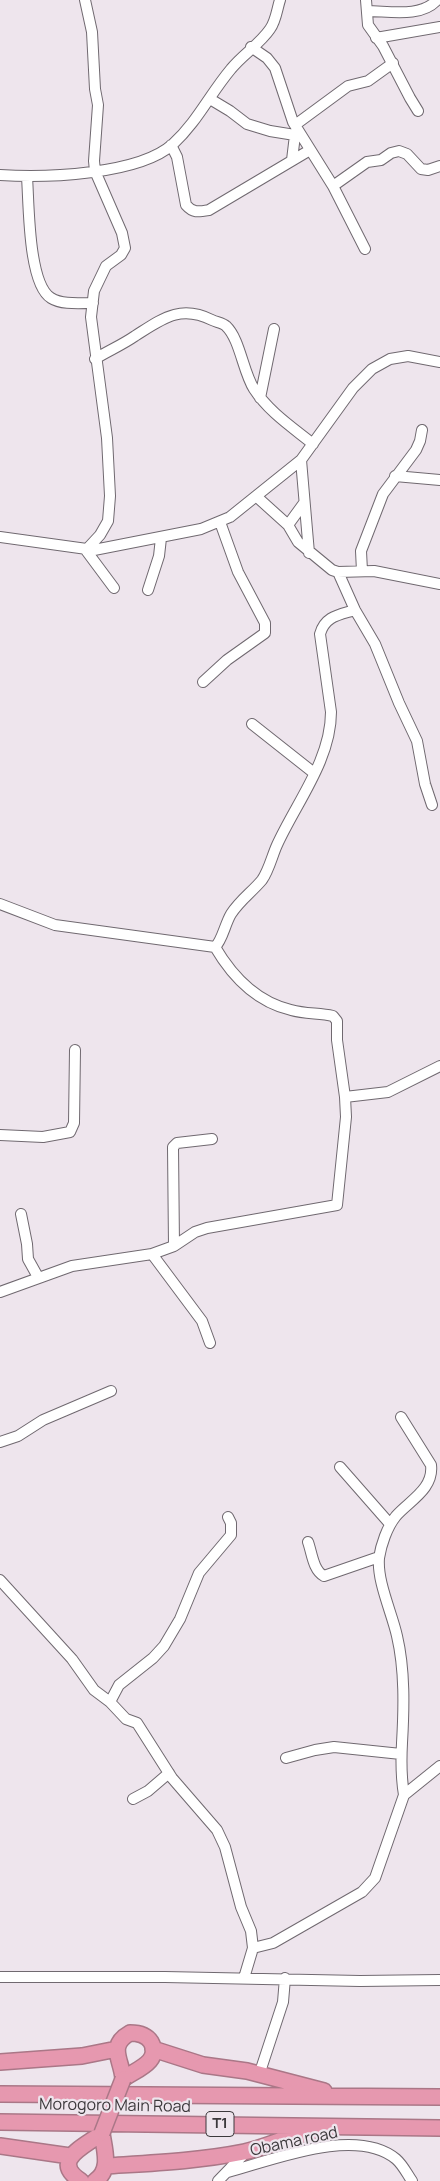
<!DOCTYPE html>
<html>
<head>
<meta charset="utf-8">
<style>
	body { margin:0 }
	canvas { display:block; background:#eee5ed }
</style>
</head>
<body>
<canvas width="440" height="2181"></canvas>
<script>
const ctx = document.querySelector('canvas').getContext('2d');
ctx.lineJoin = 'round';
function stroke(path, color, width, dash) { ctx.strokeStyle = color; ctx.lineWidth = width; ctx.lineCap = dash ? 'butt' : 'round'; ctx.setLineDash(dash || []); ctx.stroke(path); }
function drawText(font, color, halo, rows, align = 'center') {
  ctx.font = font + ' Manrope,sans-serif'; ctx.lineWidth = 4.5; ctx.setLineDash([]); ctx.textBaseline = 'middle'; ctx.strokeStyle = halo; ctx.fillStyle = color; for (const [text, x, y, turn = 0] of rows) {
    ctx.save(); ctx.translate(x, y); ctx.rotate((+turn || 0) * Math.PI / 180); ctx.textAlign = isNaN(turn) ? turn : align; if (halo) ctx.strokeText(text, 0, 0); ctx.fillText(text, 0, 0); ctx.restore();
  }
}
const minor = new Path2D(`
	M85,0l7,32 3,57 3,16 -4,56 1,10 27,62 3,15 -4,7 -15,11 -12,25 -3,26 16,121 3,58 -2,25 -8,14 -13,14
	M366,0l2,25 15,21 27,52 8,13
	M367,11c22,0 54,7 70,-11
	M376,38l64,-11
	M251,47l16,11 8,10 18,54 40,64 32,63
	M210,99l20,12 17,13 23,7 31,5
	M295,125l53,-39 20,-5 25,-18
	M171,145l6,12 9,48c7,8 12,7 23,5l101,-60
	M292,160l3,-25
	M0,175c44,3 139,0 173,-31 24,-22 37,-50 58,-75 11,-14 29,-25 39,-40 6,-8 7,-20 10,-29
	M27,177c2,26 1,107 24,121 11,7 29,5 42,5
	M333,186l34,-24 14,-2 10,-7 8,-2 8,3 14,15 7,1 12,-4
	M95,359c13,-8 27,-14 40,-23 27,-17 45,-32 77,-16 4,2 11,3 14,6 14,13 17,46 28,63 15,23 38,38 59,55
	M260,398l14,-69
	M301,460l8,93
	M395,476l45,4
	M257,497l31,28 10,17 34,28 6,2 36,-1 66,13
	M288,525l16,-22
	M0,537l94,13 107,-21 29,-12 71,-57 52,-72 19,-19 18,-10 18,-3 32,6
	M85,549l29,39
	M362,571l-1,-20 22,-57 33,-44 4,-9 2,-11
	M338,572l17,38 20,34 24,59 18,38 8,43 7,21
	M148,590l11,-34 2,-18
	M203,682l24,-22 38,-27v-10l-27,-51 -18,-50
	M252,724l62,49
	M0,904l55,21 160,22c7,-6 10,-23 16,-33 9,-14 21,-22 31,-34 7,-10 10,-24 15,-35 19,-42 54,-85 54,-133l-11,-78c5,-18 19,-19 35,-24
	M345,1097l43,-5 52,-26
	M0,1135l43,2 27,-5 4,-9 1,-73
	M21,1214l6,30 1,15 10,18
	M174,1246l-1,-99 4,-4 35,-4
	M152,1254l50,67 8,22
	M0,1292l72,-26 80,-12 22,-8 21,-14 12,-4 130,-23 9,-88 -1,-20 -8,-57v-19l-4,-5c-14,-3 -28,-2 -42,-6 -34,-8 -59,-34 -76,-63
	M401,1417l30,48c3,24 -22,36 -35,51 -9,11 -15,29 -17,42 -2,24 13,55 18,78 8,34 7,72 5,107 -1,18 -1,34 2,52
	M0,1442l18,-6 25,-16 68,-29
	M340,1467l50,57
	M308,1542c4,11 5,28 16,34l55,-19
	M0,1580l72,79 22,31 16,12 16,17 11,4 35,55 45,52 8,17 16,60 10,24 2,17 -9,30
	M110,1702l9,-17 34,-27 11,-12 16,-27 19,-46 32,-38v-12l-3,-6
	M286,1758l29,-8 19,-3 67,7
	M133,1799l15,-8 21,-18
	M253,1948l20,-5 89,-51 13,-14 29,-83 36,-29
	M0,1977h165l195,4 80,-1
	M259,2075l24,-73 2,-24
	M228,2172c45,-12 128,-46 168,-13 7,6 11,15 16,22
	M218,2181l28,-29`);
const highway = new Path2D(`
	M130,2033c8,0 16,1 21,9 11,20 -16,28 -28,37 -1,-19 -16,-33 7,-46z
	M153,2049l50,16 44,6 77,20
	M0,2062l82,-6 35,-7
	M0,2094l440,3
	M0,2122l440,6
	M0,2146l70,10
	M106,2166c46,-3 93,-5 138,-14 23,-5 44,-16 67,-20
	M81,2181c-32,-21 5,-35 21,-48
	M95,2181c17,-11 9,-32 7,-48`);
const highwayBridge = new Path2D(`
	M102,2133l21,-54`);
const shields = [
	[220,2124,28]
];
const shieldNames = [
	["T1",220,2124]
];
const streetNames = [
	["Morogoro Main Road",115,2106,1],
	["Obama road",294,2142,-12]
];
stroke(minor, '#706970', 12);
stroke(highway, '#aa7787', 18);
stroke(minor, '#fff', 10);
stroke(highway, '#e698af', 15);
stroke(highwayBridge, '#aa7787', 18, []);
stroke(highwayBridge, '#e698af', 15);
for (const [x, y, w] of shields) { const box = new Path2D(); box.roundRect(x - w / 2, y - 12.5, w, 25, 4); ctx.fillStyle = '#eee5ed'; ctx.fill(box); stroke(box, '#3c393c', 1); }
drawText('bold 15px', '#3c393c', null, shieldNames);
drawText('16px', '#3c393c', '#eee5ed', streetNames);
</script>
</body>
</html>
